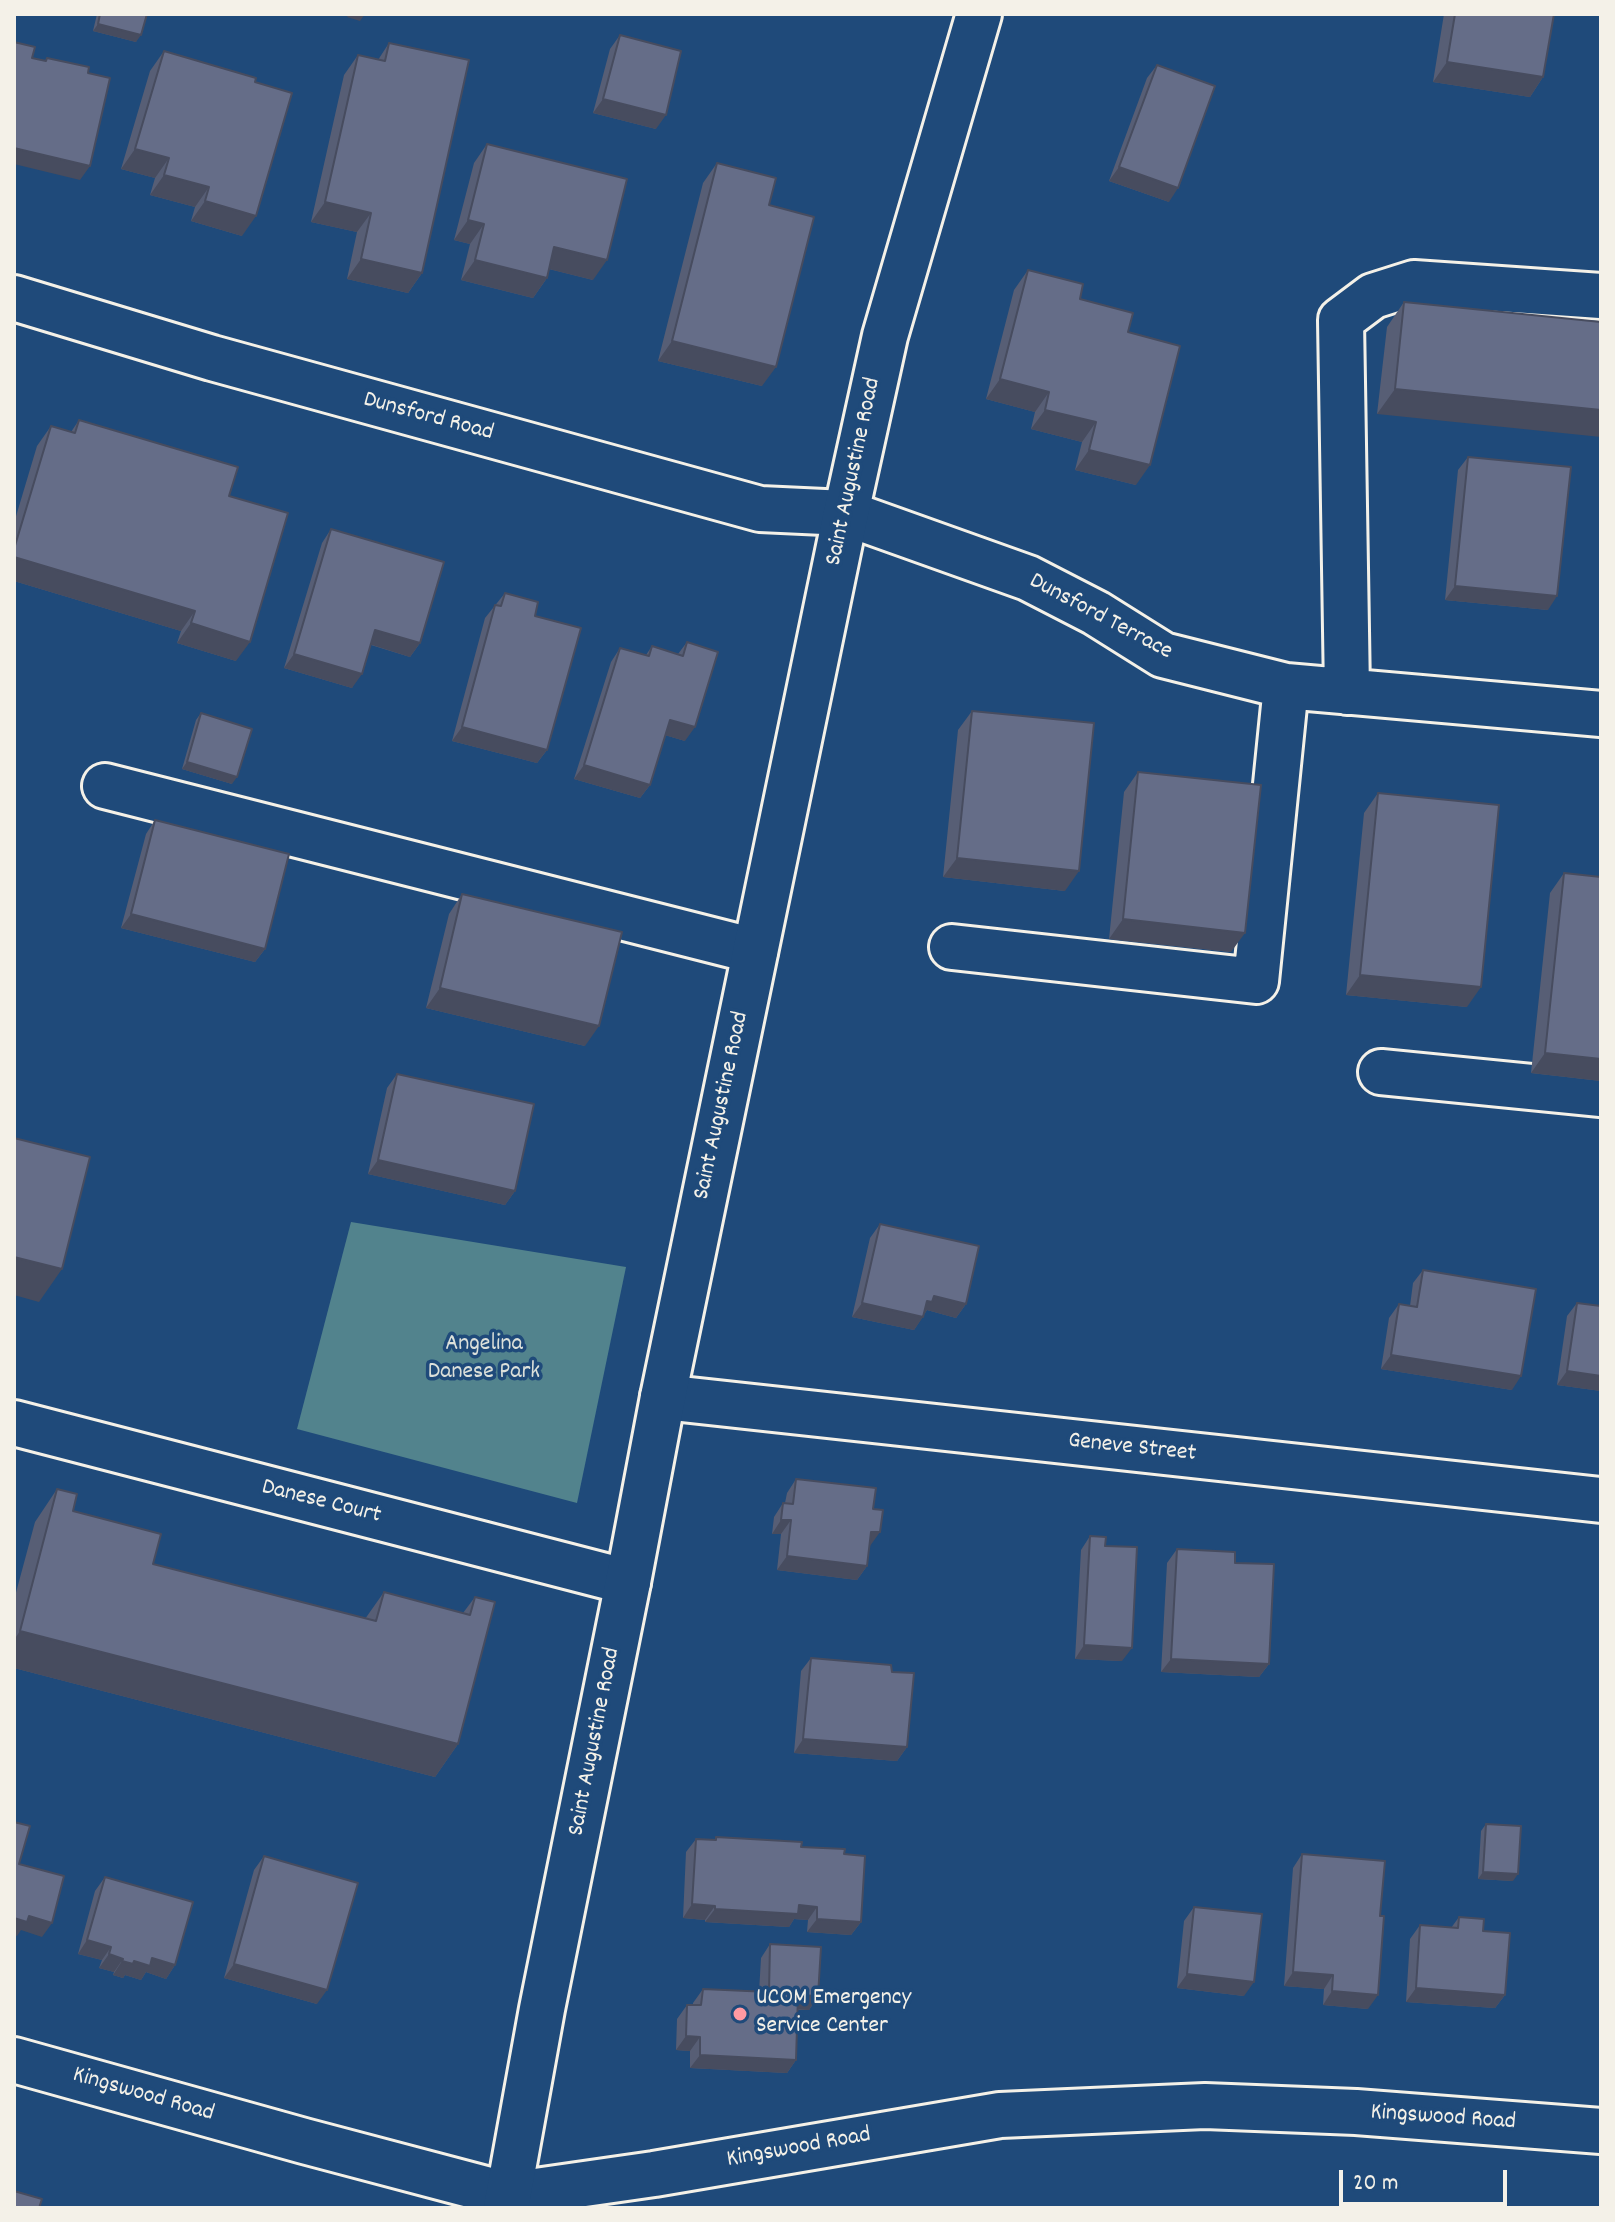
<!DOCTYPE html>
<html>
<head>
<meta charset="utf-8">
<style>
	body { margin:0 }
	#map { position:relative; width:1615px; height:2222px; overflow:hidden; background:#1f4a7a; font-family:Dekko,sans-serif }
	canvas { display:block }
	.frame { position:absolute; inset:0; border:16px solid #f4f1e8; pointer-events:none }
	.scale { position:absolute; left:1339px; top:2170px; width:168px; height:36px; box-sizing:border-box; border:4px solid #f4f1e8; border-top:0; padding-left:10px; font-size:24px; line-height:28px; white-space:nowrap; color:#f4f1e8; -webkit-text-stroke:6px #1f4a7a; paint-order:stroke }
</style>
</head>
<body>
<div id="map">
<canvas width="1615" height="2222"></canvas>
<div class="frame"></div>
<div class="scale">20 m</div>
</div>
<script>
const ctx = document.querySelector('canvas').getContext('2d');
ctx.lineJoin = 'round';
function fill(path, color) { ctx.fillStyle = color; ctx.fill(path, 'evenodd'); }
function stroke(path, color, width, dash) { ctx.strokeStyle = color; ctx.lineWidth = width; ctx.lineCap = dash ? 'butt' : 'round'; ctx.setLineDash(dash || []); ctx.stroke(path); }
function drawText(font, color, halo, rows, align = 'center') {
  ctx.font = font + ' Dekko,sans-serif'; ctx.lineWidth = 7; ctx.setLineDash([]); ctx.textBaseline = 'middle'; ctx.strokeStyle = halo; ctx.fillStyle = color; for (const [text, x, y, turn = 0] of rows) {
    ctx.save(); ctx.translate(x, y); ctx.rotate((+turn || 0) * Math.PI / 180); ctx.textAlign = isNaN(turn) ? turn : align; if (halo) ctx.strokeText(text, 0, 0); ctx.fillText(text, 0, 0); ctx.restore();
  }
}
const green = new Path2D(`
	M351,1222l275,45 -49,236 -280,-74z`);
const minor = new Path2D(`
	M14,298l198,60 548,151 86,4 182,65 68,35 67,42 123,31 315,28
	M1347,692l-6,-372 32,-24 41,-13 187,13
	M105,786l650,165
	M952,947l304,34 30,-295
	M1381,1072l220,22
	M663,1397l938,103
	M14,1423l614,159
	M14,2060l290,81 204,54 146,-21 346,-59 205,-9 151,6 245,19`);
const major = new Path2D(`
	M506,2208l36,-199 86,-427 35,-185 183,-884 39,-177 94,-322`);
const wall = new Path2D(`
	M97,14h50l-11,28 -43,-11z
	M1444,14h110l-11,63 -13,20 -97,-15z
	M620,35l36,94 -63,-16 17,-64z
	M389,43l33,230 -14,20 -61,-14 10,-47 -46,-10 33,-147 14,-20 20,5z
	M164,51l91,31 -13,154 -51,-15 4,-14 -45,-12 5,-17 -34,-9 29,-98z
	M1157,65l12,137 -60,-21 38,-103z
	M487,144l106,136 -44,-11 -2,9 -14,20 -72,-18 9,-36 -16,-4 20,-77z
	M717,163l52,42 -7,181 -104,-25 45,-178z
	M1028,270l52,29 48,33 8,153 -61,-15 7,-28 -51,-13 4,-17 -49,-13 28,-109z
	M1404,302l197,20 -224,92 10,-87z
	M79,420l150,76 7,165 -59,-18 4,-12 -167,-50v-58l23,-77 14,-20 20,6z
	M1468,457l80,153 -103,-10 13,-130z
	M331,529l89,114 -10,14 -39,-12 -19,43 -68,-20 38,-125z
	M505,593l30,23 12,134 -10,13 -85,-22 33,-123z
	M687,642l-2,99 -20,-6 -15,50 -10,13 -66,-19 37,-117 9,-14 26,7 6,-9 26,8z
	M972,711l93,180 -122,-14 15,-147z
	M201,713l31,71 -50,-15 14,-49z
	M1138,772l93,180 -122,-13 15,-147z
	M1378,793l89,214 -121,-12 18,-182z
	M155,820l110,129 -10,13 -134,-34 25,-94z
	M1564,873l37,4v204l-70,-8 19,-180z
	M462,894l123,152 -159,-38 23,-94z
	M397,1074l118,117 -10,14 -137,-31 19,-86z
	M880,1224l86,80 -10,14 -29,-8 -13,20 -62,-13 18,-79z
	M1423,1270l89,120 -131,-21 8,-51 10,-14 11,2 3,-23z
	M1577,1303l24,88 -44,-6 10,-69z
	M796,1479l77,30 -6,57 -10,14 -80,-10 4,-36h-9l2,-17 9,-14h2l2,-10z
	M57,1489l16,22 80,53 212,55 19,-27 79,21 12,-16 -17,147 -23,33 -421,-109v-68l21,-78z
	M1090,1536l15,10 17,115 -47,-2 6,-109z
	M1177,1549l58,14 34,101 -10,13 -98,-5 6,-109z
	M811,1658l96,89 -10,14 -103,-8 7,-82z
	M1486,1824l27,57 -35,-2 3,-48z
	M716,1837l85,10 43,7 17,68 -10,13 -44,-3 1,-12 -14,-1 -5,8 -84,-5v-2l-22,-2 3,-66 10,-13 19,1z
	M1302,1854l66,155 -45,-4 1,-16 -40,-3 9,-118z
	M264,1856l53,148 -93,-26 30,-108z
	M105,1877l70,88 -9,14 -20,-7 -5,8 -16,-5 -2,3 -10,-3 1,-3 -15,-4 3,-8 -24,-6 17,-63z
	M1194,1907l50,89 -67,-8 7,-67z
	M1459,1917l24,14 22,64 -10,13 -89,-6 4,-63 10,-14 31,3z
	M770,1944l48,52 -9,14h-11l-2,50 -9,13 -97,-5v-17l-14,-1 1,-31 10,-14h6v-2l10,-14 56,3 2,-34z`);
const shadedWall = new Path2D(`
	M349,14h16l-5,7 -13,-4z
	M98,24l43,11 -5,7 -43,-11z
	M1447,62l96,15 -13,20 -97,-15z
	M603,99l63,16 -10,14 -63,-16z
	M14,148l76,18 -10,14 -66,-16z
	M135,149l34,9 -14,20 -34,-9z
	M1119,167l59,21 -9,14 -60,-21z
	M164,175l45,12 -14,20 -45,-12z
	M205,201l51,15 -14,20 -51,-15z
	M325,202l46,11 -14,19 -46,-10z
	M468,220l16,4 -14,20 -16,-4z
	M554,247l53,13 -14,20 -52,-13z
	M361,259l61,14 -14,20 -61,-14z
	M475,260l72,18 -14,20 -72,-18z
	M672,341l104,26 -14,19 -104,-25z
	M1000,379l49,13 -14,20 -49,-13z
	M1395,389l206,21v27l-224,-23z
	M1045,410l51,12 -14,20 -51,-13z
	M1089,450l61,15 -14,20 -61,-15z
	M14,557l181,54 -14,20 -167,-50z
	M1455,586l102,10 -9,14 -103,-10z
	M191,623l59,19 -14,19 -59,-18z
	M375,630l45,13 -10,14 -44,-14z
	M294,654l68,20 -10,14 -68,-20z
	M670,720l25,7 -10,14 -24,-7z
	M462,727l85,23 -10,13 -85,-22z
	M187,762l50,15 -5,7 -50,-15z
	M584,765l66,20 -10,13 -66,-19z
	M957,858l122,13 -14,20 -122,-14z
	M131,914l134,35 -10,13 -134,-34z
	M1123,919l122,14 -14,19 -122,-13z
	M1360,975l121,12 -14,20 -121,-12z
	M440,988l159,38 -14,20 -159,-38z
	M1545,1053l56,6v22l-70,-8z
	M378,1160l137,31 -10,14 -137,-31z
	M14,1257l48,12 -23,33 -25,-7z
	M934,1296l32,8 -10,14 -29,-8 -4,6 4,-15z
	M862,1303l61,14 -9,13 -62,-13z
	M1391,1355l130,21 -9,14 -131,-21z
	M1567,1371l34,5v15l-44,-6z
	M781,1520h10l-10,14h-9z
	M871,1532h9l-10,14 -9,-1z
	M787,1556l80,10 -10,14 -80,-10z
	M20,1631l438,113 -23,33 -421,-109v-28z
	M1084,1645l48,3 -10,13 -47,-2z
	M1171,1659l98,5 -10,13 -98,-5z
	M803,1739l104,8 -10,14 -103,-8z
	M1483,1872l35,2 -5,7 -35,-2z
	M692,1904l23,2 -10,14 -22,-2z
	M799,1905l18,2 -9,13 -14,-1 -5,8 -84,-5 10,-13z
	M29,1916l23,7 -10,14 -21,-7 -4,6 -3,-1v-17z
	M817,1919l44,3 -10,13 -44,-3z
	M87,1940l24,7 -9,13 -24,-6z
	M109,1954l14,5 -9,13 -15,-4z
	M152,1958l23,7 -9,14 -20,-7 -5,8 -16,-5 -2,3 -10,-3 9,-14z
	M234,1964l93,26 -10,14 -93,-26z
	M1293,1972l40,3 -9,14 -40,-3z
	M1187,1974l67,8 -10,14 -67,-8z
	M1416,1988l89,7 -10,13 -89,-6z
	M1332,1991l46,4 -10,14 -45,-4z
	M798,1995l20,1 -9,14 -20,-1z
	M686,2036l14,1 -10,14 -14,-1z
	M700,2055l96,5 -9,13 -97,-5z`);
const building = new Path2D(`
	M100,14h47l-6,21 -43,-11z
	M1455,14h99l-11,63 -96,-15z
	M620,35l61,16 -15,64 -63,-16z
	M14,42l21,5 -3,11 14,3 1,-3 42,9 -1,6 22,5 -20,88 -76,-18z
	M389,43l80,17 -47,213 -61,-14 10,-46 -46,-11 33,-147 27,6z
	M164,51l92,27 -1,4 37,11 -36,123 -51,-15 4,-14 -45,-12 5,-17 -34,-9z
	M1157,65l58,21 -37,102 -59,-21z
	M487,144l140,35 -20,81 -53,-13 -7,31 -72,-18 9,-36 -16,-4z
	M717,163l59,15 -7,27 45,12 -38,150 -104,-26z
	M1028,270l55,14 -3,15 53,14 -5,19 52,14 -30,119 -61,-15 7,-28 -51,-12 4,-18 -49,-13z
	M1404,302l197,20v88l-206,-21z
	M79,420l159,47 -9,29 59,17 -38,129 -59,-19 4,-12 -181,-54v-8l37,-123 24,7z
	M1468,457l103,10 -14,129 -102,-10z
	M331,529l113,33 -24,81 -45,-13 -13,44 -68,-20z
	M505,593l33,9 -3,14 46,12 -34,122 -85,-23 33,-122 6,1z
	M687,642l31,10 -23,75 -25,-7 -20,65 -66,-20 36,-117 29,8 3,-10 31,10z
	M972,711l122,12 -15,148 -122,-13z
	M201,713l51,16 -15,48 -50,-15z
	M1138,772l123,13 -16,148 -122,-14z
	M1378,793l121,12 -18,182 -121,-12z
	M155,820l134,34 -24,95 -134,-35z
	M1564,873l37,4v182l-56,-6z
	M462,894l160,38 -23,94 -159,-38z
	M397,1074l137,30 -19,87 -137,-31z
	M14,1138l76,19 -28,112 -48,-12z
	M880,1224l99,22 -13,58 -32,-8 -2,6 -5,-1 -4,16 -61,-14z
	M1423,1270l113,19 -15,87 -130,-21 8,-51 18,3z
	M1577,1303l24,3v70l-34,-5z
	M796,1479l80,9 -3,21 10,1 -3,22h-9l-4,34 -80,-10 4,-36h-10l2,-17 10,1z
	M57,1489l20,5 -4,17 88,23 -8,30 223,57 8,-29 86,23 5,-18 20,5 -37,142 -438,-113z
	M1090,1536l16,1 -1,9 32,1 -5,101 -48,-3z
	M1177,1549l58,3v11l39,1 -5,100 -98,-5z
	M811,1658l80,7 1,7 22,1 -7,74 -104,-8z
	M14,1822l16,4 -11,38 45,12 -12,47 -23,-7 -2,6 -13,-4z
	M1486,1824l35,2 -3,48 -35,-2z
	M716,1837l86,5 -1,5 44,2 -1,5 21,2 -4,66 -44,-3v-12l-18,-2 -1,9 -83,-5v-3l-23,-2 4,-65 20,1z
	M1302,1854l83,7 -5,55h4l-6,79 -46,-4 1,-16 -40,-3z
	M264,1856l94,27 -31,107 -93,-26z
	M105,1877l88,25 -18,63 -23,-7 -2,8 -16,-5 -1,3 -11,-3 1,-2 -14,-5 2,-7 -24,-7z
	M1194,1907l68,7 -8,68 -67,-8z
	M1459,1917l25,2 -1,12 27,2 -5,62 -89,-7 4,-63 38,3z
	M770,1944l51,3 -3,49 -20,-1 -2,65 -96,-5v-18l-14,-1 1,-31h14l2,-16 66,3z
	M14,2191l28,8 -3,9h-25z`);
const markers = [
	[740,2014,8,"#ff9aa2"]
];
const streetNames = [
	["Dunsford Road",428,418,15],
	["Saint Augustine Road",855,472,-78],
	["Dunsford Terrace",1100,618,28],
	["Saint Augustine Road",723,1106,-78],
	["Geneve Street",1132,1449,6],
	["Danese Court",321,1503,14],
	["Saint Augustine Road",596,1742,-79],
	["Kingswood Road",143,2096,16],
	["Kingswood Road",1443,2119,4],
	["Kingswood Road",799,2149,-10]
];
const parkNames = [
	["Angelina",484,1346],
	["Danese Park",484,1374]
];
const poiNames = [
	["UCOM Emergency",756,2000],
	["Service Center",756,2028]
];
fill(green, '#52838d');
stroke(minor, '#f4f1e8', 50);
stroke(major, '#f4f1e8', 50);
stroke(minor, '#1f4a7a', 44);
stroke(major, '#1f4a7a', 44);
fill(wall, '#575e75');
fill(shadedWall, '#474c5f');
fill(building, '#656d88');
stroke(building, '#474c5f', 2);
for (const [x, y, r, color] of markers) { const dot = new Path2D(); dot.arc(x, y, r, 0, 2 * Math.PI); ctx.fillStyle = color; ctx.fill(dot); stroke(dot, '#1f4a7a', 3); }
drawText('24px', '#f4f1e8', '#1f4a7a', streetNames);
drawText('24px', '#dce0da', '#1f4a7a', parkNames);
drawText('24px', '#f4f1e8', '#1f4a7a', poiNames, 'left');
</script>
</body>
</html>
